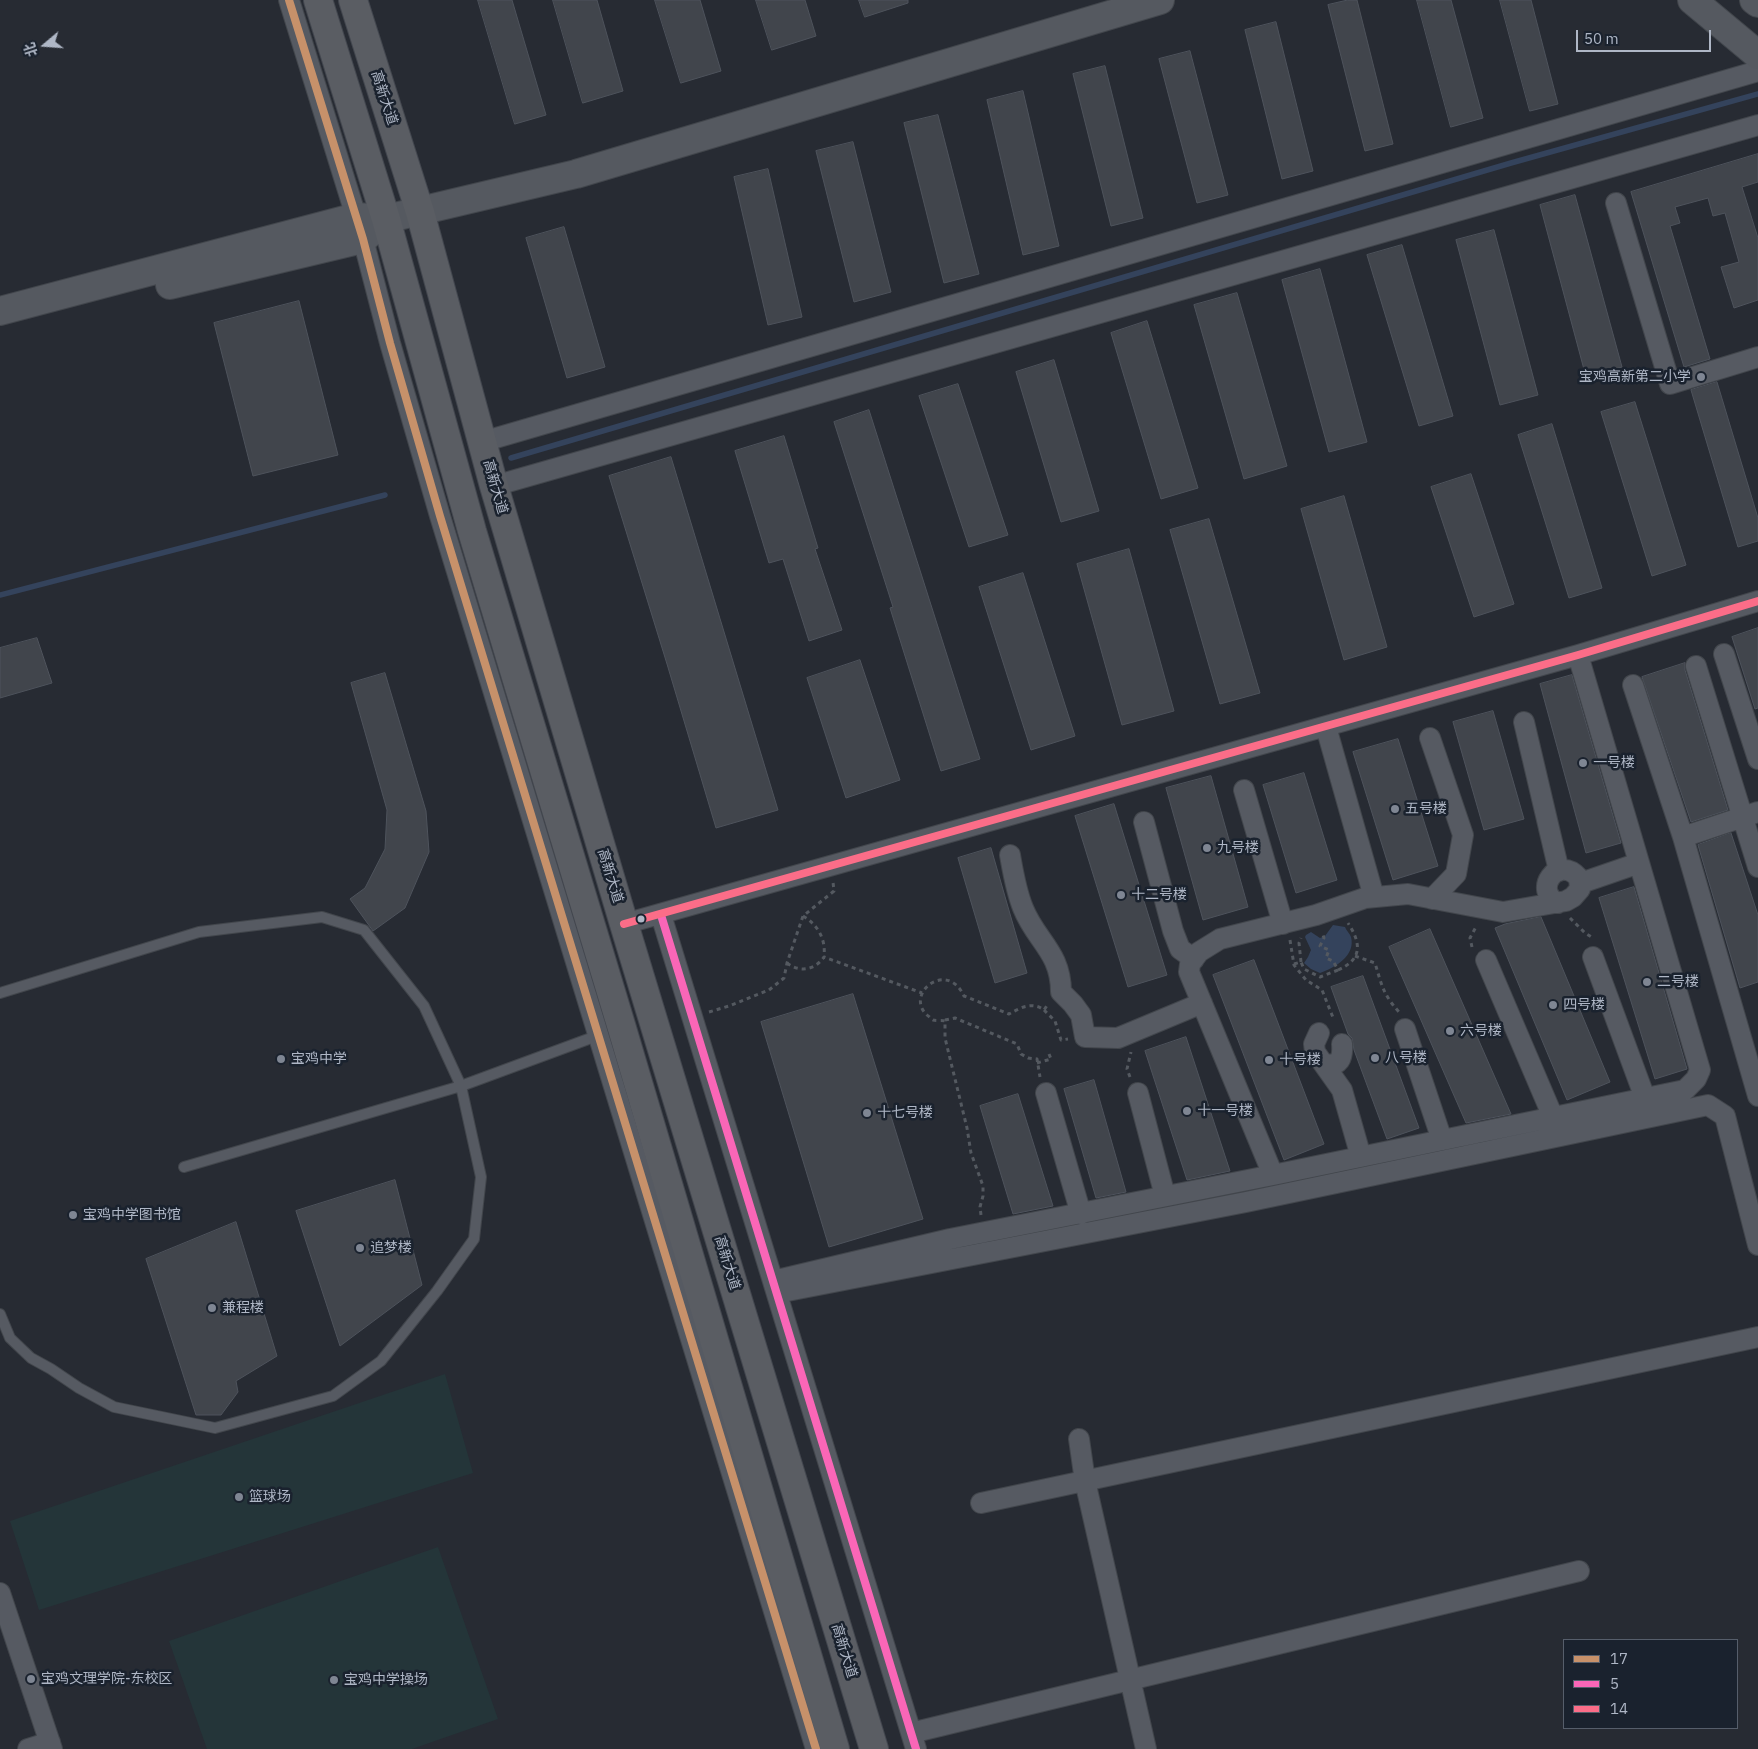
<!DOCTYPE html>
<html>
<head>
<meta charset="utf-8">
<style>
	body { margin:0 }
	#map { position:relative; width:1758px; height:1749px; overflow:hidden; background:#272b33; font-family:"IBM Plex Sans","Noto Sans SC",sans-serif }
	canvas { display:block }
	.legend { position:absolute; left:1563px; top:1639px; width:175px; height:90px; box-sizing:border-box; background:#1a222e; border:1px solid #565e6b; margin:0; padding:6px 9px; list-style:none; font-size:15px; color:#afb7c6 }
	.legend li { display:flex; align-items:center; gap:10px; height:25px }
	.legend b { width:25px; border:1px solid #565e6b }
	.north { position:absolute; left:20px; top:20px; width:50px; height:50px; -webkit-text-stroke:4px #1a222e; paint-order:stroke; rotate:252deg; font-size:14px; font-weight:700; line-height:20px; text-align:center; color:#afb7c6 }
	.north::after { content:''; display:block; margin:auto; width:18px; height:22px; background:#afb7c6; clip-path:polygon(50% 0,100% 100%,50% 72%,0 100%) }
	.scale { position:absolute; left:1576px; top:30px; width:135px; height:22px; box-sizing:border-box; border:2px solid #afb7c6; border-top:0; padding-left:6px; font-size:15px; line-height:18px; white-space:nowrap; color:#afb7c6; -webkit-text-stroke:4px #1a222e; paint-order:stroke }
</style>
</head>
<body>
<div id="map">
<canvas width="1758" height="1749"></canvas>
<ul class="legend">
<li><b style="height:6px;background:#c7916a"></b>17</li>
<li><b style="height:6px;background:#fa66b7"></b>5</li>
<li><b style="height:6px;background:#fb6d88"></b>14</li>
</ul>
<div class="north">北</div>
<div class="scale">50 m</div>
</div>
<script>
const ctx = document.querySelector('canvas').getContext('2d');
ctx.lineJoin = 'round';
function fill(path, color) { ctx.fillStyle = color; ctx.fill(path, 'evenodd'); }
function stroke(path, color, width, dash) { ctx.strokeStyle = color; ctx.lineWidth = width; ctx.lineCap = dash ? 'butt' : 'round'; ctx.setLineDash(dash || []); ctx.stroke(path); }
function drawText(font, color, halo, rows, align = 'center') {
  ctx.font = font + ' "IBM Plex Sans","Noto Sans SC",sans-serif'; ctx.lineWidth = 5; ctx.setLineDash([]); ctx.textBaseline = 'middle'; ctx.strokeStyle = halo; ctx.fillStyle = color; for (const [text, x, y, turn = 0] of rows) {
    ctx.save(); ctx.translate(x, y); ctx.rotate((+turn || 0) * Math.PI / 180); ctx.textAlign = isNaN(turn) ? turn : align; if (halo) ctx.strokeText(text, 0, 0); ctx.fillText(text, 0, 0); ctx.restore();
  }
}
const green = new Path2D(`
	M445,1374l28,99 -434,137 -29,-89z
	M438,1547l60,172 -86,30h-205l-38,-108z`);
const water = new Path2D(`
	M1333,925l12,2c1,3 5,7 6,10 5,19 -17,31 -31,36l-9,-4 -7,-6 4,-6 3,-7 -6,-13 1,-2 5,-3 9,6 5,-2z`);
const stream = new Path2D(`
	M511,458l1000,-295 247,-69
	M0,595l385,-100`);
const building = new Path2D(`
	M478,0h34l34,115 -31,9z
	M553,0h44l26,91 -40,12z
	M655,0h45l21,71 -40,12z
	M756,0h49l11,36 -44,14z
	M859,0h49v3l-43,14z
	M1348,0h9l36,144 -28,7 -37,-146z
	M1417,0h34l32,118 -32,9z
	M1500,0h31l27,104 -28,7z
	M1276,22l37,149 -31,8 -37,-149z
	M1190,51l38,144 -31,8 -38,-144z
	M1105,66l38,152 -32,8 -38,-152z
	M1023,91l36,155 -36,9 -36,-155z
	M938,115l41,159 -35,9 -40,-160z
	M853,142l38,150 -37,10 -38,-151z
	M1758,154v28l-16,5 16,51v62l-24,8 -13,-41 18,-5 -14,-49 -12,3 -5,-18 -33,9 5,16 -10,3 40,133 -26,8 -53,-175z
	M768,169l34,148 -34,8 -34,-148z
	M1575,195l47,172 -36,10 -46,-172z
	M564,227l41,140 -38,11 -41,-140z
	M1494,230l44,165 -38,10 -44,-165z
	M1402,245l51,171 -34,10 -52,-171z
	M1320,269l47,173 -38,10 -47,-172z
	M1237,293l50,173 -43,13 -50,-174z
	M299,301l39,154 -85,21 -39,-153z
	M1147,321l51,167 -37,11 -50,-166z
	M1054,360l45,151 -38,11 -45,-150z
	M1717,382l41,136v23l-20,6 -47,-157z
	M958,384l50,151 -39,12 -50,-151z
	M1635,402l51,163 -34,11 -51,-164z
	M869,410l111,349 -39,12 -51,-163 3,-1 -59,-185z
	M1552,424l50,164 -33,10 -51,-163z
	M784,436l34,112 -3,1 27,81 -33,11 -26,-82 -14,4 -34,-112z
	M671,457l107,353 -62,18 -49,-164 -58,-188z
	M1471,474l43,130 -40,13 -43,-130z
	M1344,496l43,151 -43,13 -43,-151z
	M1209,519l51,174 -40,11 -50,-174z
	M1129,549l45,162 -52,14 -45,-161z
	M1023,573l52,163 -44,14 -52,-163z
	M1758,628v80l-3,1 -23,-72z
	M37,638l15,45 -52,15v-50z
	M860,660l40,120 -54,18 -39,-120z
	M1685,663v7l43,140 -37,12 -49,-145z
	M385,673l41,138 3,41 -24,56 -32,23 -23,-32 15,-11 20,-39 2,-39 -36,-127z
	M1572,675l49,168 -35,10 -46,-169z
	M1493,711l31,108 -40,11 -31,-108z
	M1398,739l40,127 -45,14 -40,-128z
	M1304,773l33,107 -41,13 -33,-108z
	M1211,776l37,131 -45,13 -37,-132z
	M1114,804l53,171 -39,12 -53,-171z
	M1731,833l27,82v67l-18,6 -42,-143z
	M991,848l36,125 -32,10 -37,-125z
	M1634,887l53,182 -32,10 -56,-181z
	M1541,917l69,165 -43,18 -72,-172 10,-4z
	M1430,929l81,185 -45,9 -77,-176z
	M1254,960l70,184 -40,16 -71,-185z
	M1363,976l56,152 -32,11 -33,-89 -2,-12 -4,-4 -17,-47z
	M853,994l70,225 -94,28 -68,-225z
	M1186,1037l44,134 -43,9 -42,-129z
	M1094,1080l32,112 -30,6 -32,-109z
	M1018,1094l35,112 -40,8 -33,-108z
	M395,1180l27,105 -82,61 -44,-135z
	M236,1222l41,134 -41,25 2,11 -17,23h-25l-50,-156z`);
const path = new Path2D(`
	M803,916c15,9 23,23 21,41
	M1570,918l15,15 8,5
	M1290,940l4,25 12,15 16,10 12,30
	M1472,947l-2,-9 7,-13
	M1355,956l20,7c7,23 8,31 24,49
	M1301,962l-2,-19 2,-5
	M787,963c13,10 28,7 37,-6l98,36
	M1294,964l7,-2 3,7 16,8 18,-7 -5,-9 -7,-3 3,-8 -9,-4 4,-8 -2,-6
	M1338,970c25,-11 23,-27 10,-47
	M1044,1010l11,11 6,19 7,-1
	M709,1012l20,-6 40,-16 15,-12 3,-15 16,-47 31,-25 -1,-9
	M945,1020l10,-2 62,26 4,10 7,4 9,1 3,18
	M1037,1063l14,-4 -2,-5
	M1130,1077l-3,-8 4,-17
	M981,1215l-1,-8 3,-11v-10l-12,-33 -4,-25 -22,-90v-17c-3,-1 -9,0 -12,-1 -2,-1 -4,-4 -6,-5 -23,-21 20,-56 37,-19l45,18c11,-6 23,-13 35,-4l4,-6`);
const service = new Path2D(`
	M0,993l199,-61 123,-15 42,13 60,76 37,80 20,91 -7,62 -37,52 -56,70 -48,35 -118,32 -101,-21 -35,-19 -28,-19 -20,-11 -21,-20 -10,-24
	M184,1167l277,-81 141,-52`);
const minor = new Path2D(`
	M289,0l74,239 27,104 50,173 376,1233
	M1616,203l54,181 88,-27
	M482,442l1276,-371
	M494,486l1264,-361
	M1724,654l34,105
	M1696,666l62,201
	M1633,685l50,152
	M1524,722l35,149
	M1326,727l48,170
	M1430,738l33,97 -7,39 -24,25
	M1244,790l39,134
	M1758,812l-75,25 75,259
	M1144,822l29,109 7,18 14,10
	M1010,855c3,17 6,36 13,53 13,33 38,44 38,84l12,12 8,11 4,22 33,1 84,-35
	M1581,883l58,-20
	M661,915l255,834
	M624,924l954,-269 180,-54
	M1593,957l52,141
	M1486,960l67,157
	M1405,1029l37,111
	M1319,1033l-5,11 1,8 27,38 19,67
	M1324,1064c16,3 19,-6 18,-20
	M1046,1093l35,121
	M1138,1093l27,103
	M1273,1175l-84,-203 1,-8 9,-12 21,-13 96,-24 49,-17 43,-4 95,18 63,-11 7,-4 7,-8 -1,-11c-22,-25 -47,14 -21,25
	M773,1281l177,-42 323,-64 412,-85 11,-11 4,-9 -122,-415
	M777,1293l469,-91 462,-97 17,11 33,129
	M1079,1439l6,42 61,268
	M981,1503l777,-166
	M0,1593l52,156
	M911,1733l668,-162
	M28,1749l22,-7`);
const secondary = new Path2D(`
	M1692,0l66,55
	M1754,0l4,3
	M170,285l193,-46 23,-20
	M0,311l356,-94 30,2 190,-45 584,-174`);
const trunk = new Path2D(`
	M318,0l68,219 86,312 149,494 214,724
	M353,0l67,212 74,274 130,438 250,825`);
const bus1 = new Path2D(`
	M289,0l74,239 27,104 50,173 376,1233`);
const bus2 = new Path2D(`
	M661,915l255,834`);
const bus3 = new Path2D(`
	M624,924l954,-269 180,-54`);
const markers = [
	[1701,377,5,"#7f8693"],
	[1583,763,5,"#7f8693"],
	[1395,809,5,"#7f8693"],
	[1207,848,5,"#7f8693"],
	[1121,895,5,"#7f8693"],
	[641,919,4.5,"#afb7c6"],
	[1647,982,5,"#7f8693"],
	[1553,1005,5,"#7f8693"],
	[1450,1031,5,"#7f8693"],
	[1375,1058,5,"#7f8693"],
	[281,1059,5,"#7f8693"],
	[1269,1060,5,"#7f8693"],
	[1187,1111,5,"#7f8693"],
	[867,1113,5,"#7f8693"],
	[73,1215,5,"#7f8693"],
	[360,1248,5,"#7f8693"],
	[212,1308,5,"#7f8693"],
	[239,1497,5,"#7f8693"],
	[31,1679,5,"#7f8693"],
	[334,1680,5,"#7f8693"]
];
const streetNames = [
	["高新大道",384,98,72],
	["高新大道",495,487,74],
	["高新大道",610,876,73],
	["高新大道",727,1263,73],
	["高新大道",844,1651,73]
];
const poiNames = [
	["宝鸡高新第二小学",1691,377,"right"],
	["一号楼",1593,763],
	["五号楼",1405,809],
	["九号楼",1217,848],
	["十二号楼",1131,895],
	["二号楼",1657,982],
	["四号楼",1563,1005],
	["六号楼",1460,1031],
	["八号楼",1385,1058],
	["宝鸡中学",291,1059],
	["十号楼",1279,1060],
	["十一号楼",1197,1111],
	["十七号楼",877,1113],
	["宝鸡中学图书馆",83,1215],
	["追梦楼",370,1248],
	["兼程楼",222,1308],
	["篮球场",249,1497],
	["宝鸡文理学院-东校区",41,1679],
	["宝鸡中学操场",344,1680]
];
fill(green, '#243539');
fill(water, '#34435c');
stroke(stream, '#34435c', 5.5);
fill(building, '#41454c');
stroke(building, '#4e535c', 1);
stroke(service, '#42464c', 12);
stroke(minor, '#42464c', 22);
stroke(secondary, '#42464c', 30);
stroke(trunk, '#43474f', 30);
stroke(path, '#545960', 3, [4, 4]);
stroke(service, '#565a62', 10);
stroke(minor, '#565a62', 20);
stroke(secondary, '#555960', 28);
stroke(trunk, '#5a5d63', 28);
stroke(bus1, '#c7916a', 8);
stroke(bus2, '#fa66b7', 8);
stroke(bus3, '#fb6d88', 8);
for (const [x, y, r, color] of markers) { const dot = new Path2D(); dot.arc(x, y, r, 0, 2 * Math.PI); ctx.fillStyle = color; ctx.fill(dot); stroke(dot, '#1a222e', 2); }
drawText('14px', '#afb7c6', '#1a222e', streetNames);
drawText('14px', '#afb7c6', '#1a222e', poiNames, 'left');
</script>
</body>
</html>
